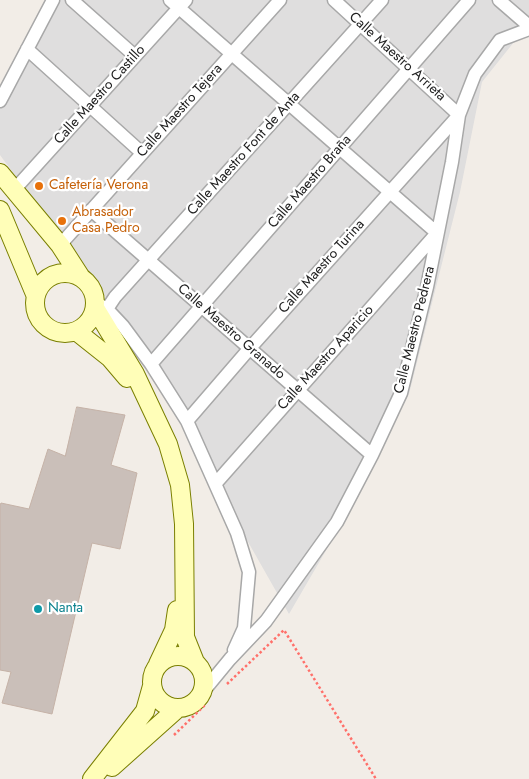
<!DOCTYPE html>
<html>
<head>
<meta charset="utf-8">
<style>
	body { margin:0 }
	canvas { display:block; background:#f2ede7 }
</style>
</head>
<body>
<canvas width="529" height="779"></canvas>
<script>
const ctx = document.querySelector('canvas').getContext('2d');
ctx.lineJoin = 'round';
function fill(path, color) { ctx.fillStyle = color; ctx.fill(path, 'evenodd'); }
function stroke(path, color, width, dash) { ctx.strokeStyle = color; ctx.lineWidth = width; ctx.lineCap = dash ? 'butt' : 'round'; ctx.setLineDash(dash || []); ctx.stroke(path); }
function drawText(font, color, halo, rows, align = 'center') {
  ctx.font = font + ' Jost,sans-serif'; ctx.lineWidth = 4.5; ctx.setLineDash([]); ctx.textBaseline = 'middle'; ctx.strokeStyle = halo; ctx.fillStyle = color; for (const [text, x, y, turn = 0] of rows) {
    ctx.save(); ctx.translate(x, y); ctx.rotate((+turn || 0) * Math.PI / 180); ctx.textAlign = isNaN(turn) ? turn : align; if (halo) ctx.strokeText(text, 0, 0); ctx.fillText(text, 0, 0); ctx.restore();
  }
}
const residential = new Path2D(`
	M46,0h483v35l-15,7 -32,40 -22,110 -51,202 -67,129 -53,91 -167,-294 -122,-165v-66z`);
const building = new Path2D(`
	M77,407l48,8 -14,50 26,8 -17,76 -28,-6 -40,171 -50,-11 9,-31 -11,-2v-165l1,-2 28,6 19,-60 17,7z`);
const path = new Path2D(`
	M227,684l57,-54 92,149
	M174,735l31,-30`);
const minor = new Path2D(`
	M72,0l63,56
	M170,0l267,233 -221,250
	M499,0l30,26
	M27,49l115,104
	M0,101l53,-101
	M14,190l172,-190
	M91,210l281,245
	M60,245l220,-245
	M100,305l7,4 16,17 28,38 36,57 50,112 12,39 -5,56 -10,22
	M107,309l8,-12 267,-297
	M151,364l318,-364
	M187,421l63,-73 209,-233 -125,-115
	M202,693l28,-34 36,-38 71,-99 35,-67 29,-62 26,-106 25,-125 7,-47 16,-41 25,-34 29,-11`);
const secondary = new Path2D(`
	M0,173l60,72 20,31
	M0,210l35,84
	M35 303a30 30 0 1 1 60 0a30 30 0 1 1-60 0Z
	M95,308l40,66 33,70 12,41 4,39 1,113 10,25
	M76,331l34,27 17,20
	M152 682a26 26 0 1 1 52 0a26 26 0 1 1-52 0Z
	M158,664l16,-34 3,-20
	M112,767l66,-59
	M92,779l53,-68 7,-25`);
const markers = [
	[39,186,5,"#e8710a"],
	[62,221,5,"#e8710a"],
	[38,609,5,"#0f9aa8"]
];
const streetNames = [
	["Calle Maestro Arrieta",397,57,42],
	["Calle Maestro Castillo",100,95,-48],
	["Calle Maestro Tejera",180,111,-48],
	["Calle Maestro Font de Anta",244,154,-48],
	["Calle Maestro Braña",310,182,-49],
	["Calle Maestro Turina",322,267,-48],
	["Calle Maestro Pedrera",415,330,-76],
	["Calle Maestro Granado",231,332,41],
	["Calle Maestro Aparicio",326,358,-48]
];
const foodNames = [
	["Cafetería Verona",49,186],
	["Abrasador",72,213],
	["Casa Pedro",72,229]
];
const cultureNames = [
	["Nanta",48,609]
];
fill(residential, '#dfdede');
fill(building, '#cabfb9');
stroke(building, '#c5b2a7', 1);
stroke(minor, '#a8a8a8', 15);
stroke(secondary, '#7a7f00', 20);
stroke(path, '#ff706a', 2.5, [2.5, 2.5]);
stroke(minor, '#fff', 12);
stroke(secondary, '#fffeb8', 18);
for (const [x, y, r, color] of markers) { const dot = new Path2D(); dot.arc(x, y, r, 0, 2 * Math.PI); ctx.fillStyle = color; ctx.fill(dot); stroke(dot, '#fff', 2); }
drawText('14px', '#212121', '#fff', streetNames);
drawText('14px', '#c56008', '#fff', foodNames, 'left');
drawText('14px', '#0d838f', '#fff', cultureNames, 'left');
</script>
</body>
</html>
